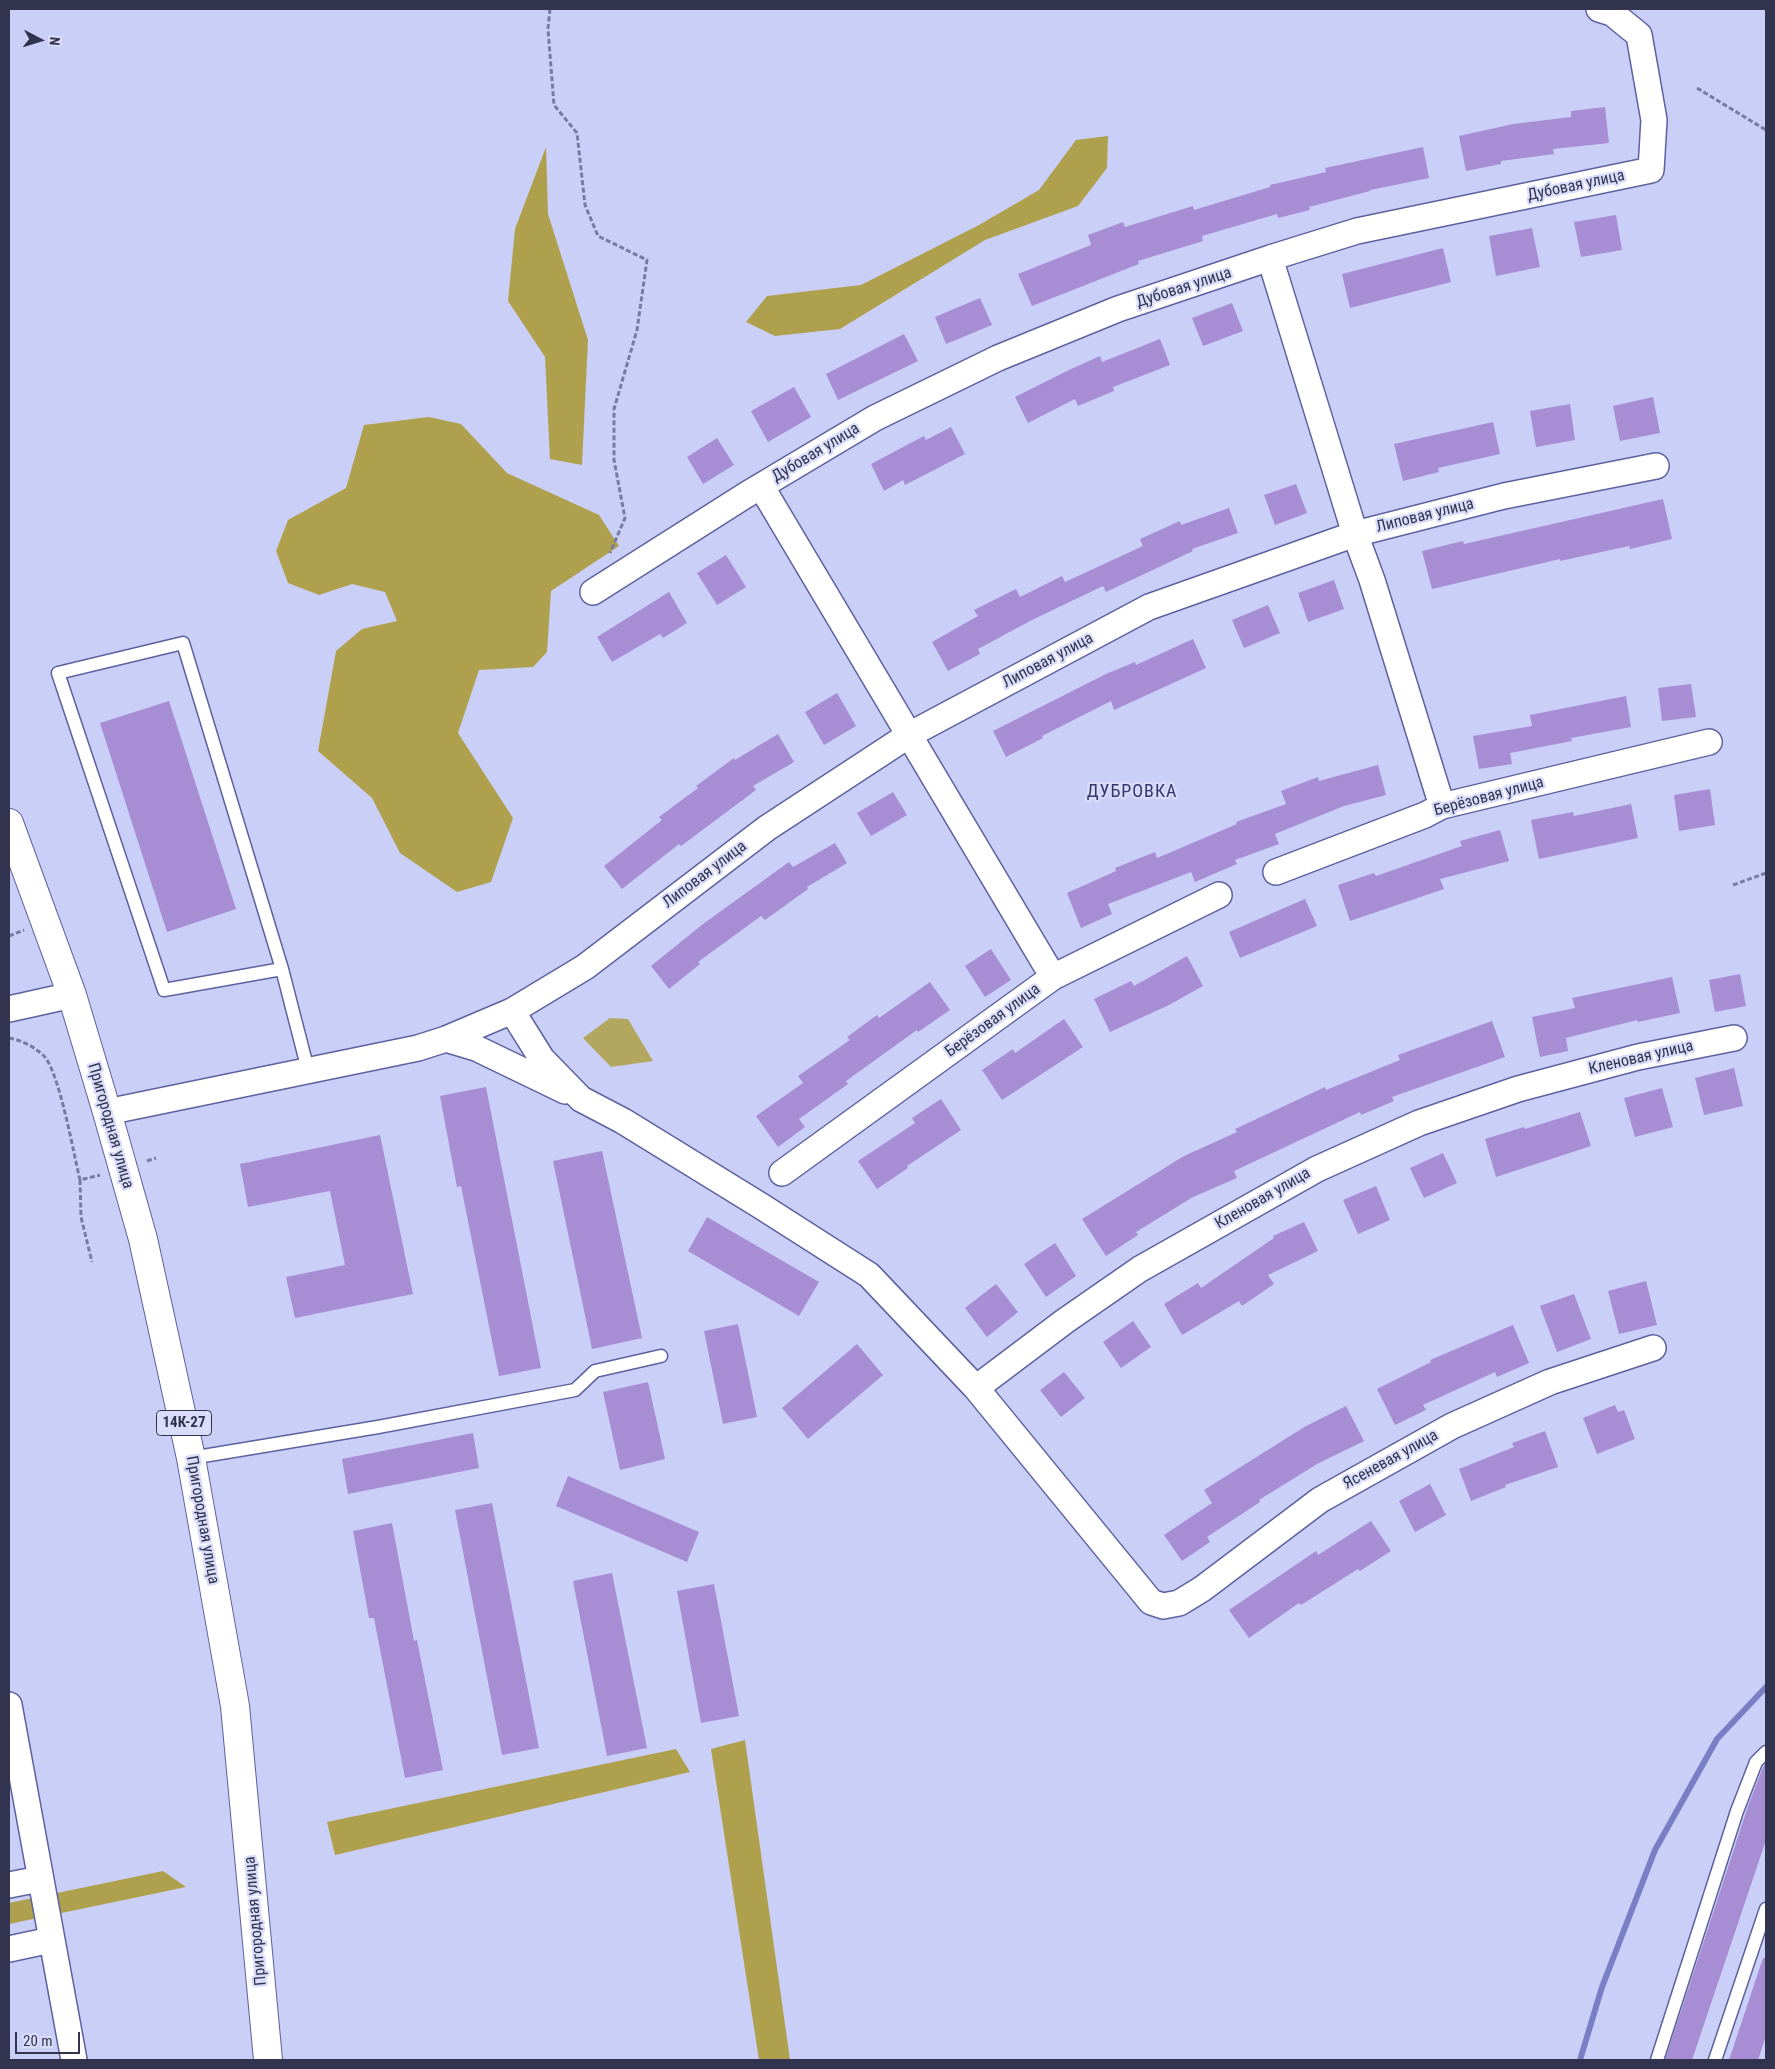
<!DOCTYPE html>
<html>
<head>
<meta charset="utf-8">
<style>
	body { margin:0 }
	#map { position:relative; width:1775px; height:2069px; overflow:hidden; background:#cacff8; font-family:"Roboto Condensed",sans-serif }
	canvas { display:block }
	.frame { position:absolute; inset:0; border:10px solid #32344f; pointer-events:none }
	.north { position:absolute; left:15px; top:15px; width:50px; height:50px; -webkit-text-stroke:4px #daddf9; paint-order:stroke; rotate:95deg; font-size:14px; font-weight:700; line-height:20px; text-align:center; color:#32344f }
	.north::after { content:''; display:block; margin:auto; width:18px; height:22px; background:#32344f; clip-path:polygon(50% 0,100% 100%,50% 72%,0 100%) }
	.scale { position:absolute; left:15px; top:2032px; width:65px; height:22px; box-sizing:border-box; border:2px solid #32344f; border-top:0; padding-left:6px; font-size:15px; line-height:18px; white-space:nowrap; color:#32344f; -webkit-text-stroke:4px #daddf9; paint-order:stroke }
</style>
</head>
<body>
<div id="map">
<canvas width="1775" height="2069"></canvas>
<div class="frame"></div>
<div class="north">N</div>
<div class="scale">20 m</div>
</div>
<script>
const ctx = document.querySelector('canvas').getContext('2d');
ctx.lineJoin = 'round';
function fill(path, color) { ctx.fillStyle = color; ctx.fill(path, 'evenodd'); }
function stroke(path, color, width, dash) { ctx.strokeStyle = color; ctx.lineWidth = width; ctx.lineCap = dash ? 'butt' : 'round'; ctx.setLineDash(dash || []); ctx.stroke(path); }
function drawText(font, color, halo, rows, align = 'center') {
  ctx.font = font + ' "Roboto Condensed",sans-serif'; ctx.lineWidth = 4.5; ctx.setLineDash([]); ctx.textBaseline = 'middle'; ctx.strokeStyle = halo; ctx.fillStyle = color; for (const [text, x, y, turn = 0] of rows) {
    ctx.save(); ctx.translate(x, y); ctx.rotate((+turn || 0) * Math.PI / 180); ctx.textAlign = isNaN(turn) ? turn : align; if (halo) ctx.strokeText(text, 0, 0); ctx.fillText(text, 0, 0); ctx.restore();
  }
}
const green = new Path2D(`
	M610,1018l18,1 25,42 -42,6 -28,-29z`);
const forest = new Path2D(`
	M1108,136l-1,32 -29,38 -93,34 -145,89 -65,7 -29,-14 21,-26 94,-11 118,-60 60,-35 37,-50z
	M546,147l2,67 40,126 -6,125 -32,-6 -5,-102 -37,-56 7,-72z
	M429,417l32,7 46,49 92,42 20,31 -68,45 -4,61 -14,15 -54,3 -21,63 55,85 -22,64 -34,10 -57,-39 -28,-55 -54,-47 18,-100 26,-22 35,-8 -12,-29 -33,-8 -33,11 -31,-12 -12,-32 12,-31 58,-32 18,-63z
	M745,1740l45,320h-31l-48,-311z
	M676,1749l14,23 -355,83 -8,-33z
	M163,1871l23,16 -177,37v-21z`);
const stream = new Path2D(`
	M1580,2060l22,-73 53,-137 62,-111 49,-52`);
const building = new Path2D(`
	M1605,107l4,36 -56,6 1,5 -53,7v3l-35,7 -7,-35 54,-12 58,-7v-6z
	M1423,147l6,31 -59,12v1l-61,16 1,3 -32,8 -1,-4 -75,22 1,5 -65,20 1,3 -107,42 -14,-32 73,-29 -3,-10 35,-13 2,5 68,-21 1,4 76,-23v-2l56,-13 -1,-4z
	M1616,215l6,35 -41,7 -7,-35z
	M1532,228l8,39 -44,9 -7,-40z
	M1443,248l8,34 -101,26 -8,-34z
	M980,298l12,27 -46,19 -11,-27z
	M1232,303l11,28 -40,15 -11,-28z
	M904,334l14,27 -80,39 -12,-26z
	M1160,339l10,26 -57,22 1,4 -36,15 -3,-7 -47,24 -13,-26 54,-27 31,-14 2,6z
	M794,387l17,30 -43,25 -17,-31z
	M1653,397l7,36 -40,8 -7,-35z
	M1570,404l5,36 -39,7 -6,-36z
	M1493,422l7,32 -62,14 1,4 -36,9 -9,-37z
	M951,427l14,27 -60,31 -2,-5 -19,11 -13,-27 53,-28 2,4z
	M717,438l17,27 -31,19 -16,-27z
	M1296,484l11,29 -32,12 -11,-30z
	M1663,499l9,40 -42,10 -1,-3 -69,15v-2l-128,30 -10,-38 41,-10 1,3z
	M1229,508l9,25 -46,16 1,2 -87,41 -3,-6 -71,34 -54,29 2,5 -32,17 -16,-29 46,-26 -4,-6 42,-21 4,8 42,-21 3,6 78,-36 -3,-7 40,-18 1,4z
	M726,555l20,32 -29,18 -20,-32z
	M1334,580l10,29 -36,13 -10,-29z
	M669,592l18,31 -24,15 -3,-4 -48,28 -15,-25z
	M1268,605l12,28 -36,15 -12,-28z
	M1193,639l13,29 -92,42 -3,-9 -69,35 1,2 -37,19 -13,-26 113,-57 29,-12 1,3z
	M1691,684l5,33 -34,4 -4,-33z
	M837,693l19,33 -32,19 -19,-33z
	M1626,696l5,31 -60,11 1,3 -62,12 2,11 -33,5 -6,-33 59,-10 -2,-11z
	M169,701l67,208 -69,23 -67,-209z
	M778,734l16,28 -41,24 3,4 -75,56 -2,-2 -57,45 -18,-23 58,-46 -3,-3 39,-29 -2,-2 38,-28 1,2z
	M1378,765l8,30 -42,11 -69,28 4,10 -44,16 2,4 -42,18 -4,-10 -83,32 4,10 -31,14 -14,-35 49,-22 -1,-3 40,-16 2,6 80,-34 -1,-2 50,-18 -5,-13 37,-14 1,4z
	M1710,789l5,36 -36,6 -5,-36z
	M893,792l14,23 -36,21 -14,-23z
	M1631,804l7,34 -99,21 -8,-39 42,-8 1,4z
	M1500,830l9,31 -69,18 4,10 -94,32 -12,-36 36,-12 2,3 86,-30 -2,-5z
	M835,843l12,20 -40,24 1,2 -43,31 -4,-4 -63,46 2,2 -31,25 -18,-23 52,-42 86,-62 4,5z
	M1305,899l12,27 -77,32 -11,-26z
	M991,949l20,31 -26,17 -20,-31z
	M1187,956l16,30 -34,19 -59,27 -16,-33 37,-18 3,5z
	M1740,974l6,32 -31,6 -6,-32z
	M1672,977l8,36 -42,9 -1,-2 -71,18 2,13 -28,6 -8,-40 43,-9 -3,-10z
	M930,982l20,28 -32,22 -1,-2 -71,51 2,3 -49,35 6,8 -27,20 -22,-31 47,-33 -5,-7 52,-36 -3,-3 30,-22 2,3z
	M1064,1019l19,28 -81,53 -20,-30 31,-21 2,4z
	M1492,1021l13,36 -113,40 2,4 -33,14 -1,-3 -126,59 3,7 -44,19 -57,35 2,3 -32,21 -24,-37 102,-63 53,-24 -2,-3 90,-42 1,3 74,-30 -2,-5z
	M1734,1068l9,38 -39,9 -9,-37z
	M486,1087l55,281 -42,8 -38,-190 -4,1 -17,-91z
	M1662,1088l11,39 -38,10 -11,-39z
	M941,1099l20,31 -54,36 1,2 -31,21 -19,-28 57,-38 -3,-5z
	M1580,1112l11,34 -95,31 -11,-38 39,-12 1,2z
	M380,1135l33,159 -118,24 -9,-41 59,-12 -15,-74 -82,16 -8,-43z
	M602,1151l40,187 -50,11 -39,-188z
	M1443,1153l14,30 -33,15 -14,-30z
	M1376,1186l14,34 -32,14 -15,-34z
	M707,1217l112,65 -20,34 -111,-65z
	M1304,1222l14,29 -50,24 6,9 -32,22 -3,-5 -57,34 -18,-31 34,-21 3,5 73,-50 -1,-2z
	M1055,1243l21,33 -30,21 -22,-33z
	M1646,1281l11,44 -38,9 -11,-43z
	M996,1284l22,28 -31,25 -22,-29z
	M1574,1294l17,45 -34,13 -17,-46z
	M1133,1321l18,26 -30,21 -18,-26z
	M738,1324l19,93 -34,7 -19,-93z
	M1513,1325l16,38 -32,14 -2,-5 -72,33 3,5 -31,15 -18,-36 54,-27 -1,-2z
	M857,1344l26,31 -75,64 -26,-31z
	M1064,1372l21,26 -24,19 -21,-27z
	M648,1382l17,77 -45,11 -17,-78z
	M1615,1405l3,7 6,-2 11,29 -38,15 -14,-36z
	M1346,1406l18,35 -47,23 -58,36 1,2 -53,35 3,5 -28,19 -18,-26 48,-32 -8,-13 102,-64z
	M1545,1431l13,36 -53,18 1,2 -35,14 -12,-32 55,-22 -2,-4z
	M473,1433l6,35 -131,26 -6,-35z
	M568,1476l131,56 -12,30 -131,-56z
	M1430,1484l16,31 -31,17 -16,-31z
	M492,1503l47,245 -37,7 -47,-245z
	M1371,1521l20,30 -31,20 -2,-2 -57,36 -2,-2 -50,35 -20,-28 87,-59 2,4z
	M392,1523l22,118 3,-1 26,130 -38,8 -31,-160h-5l-16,-87z
	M612,1573l35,175 -40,8 -34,-175z
	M714,1584l25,132 -38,7 -24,-132z
	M1766,1763v77l-74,220h-27l83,-254 15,-39z
	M1763,1958h3v78l-8,24h-29z`);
const path = new Path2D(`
	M550,9l-2,20 6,76 23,28 8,72 13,31 49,24 -10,70 -23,79v51l11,58 -15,35
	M1697,88l69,42
	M1733,885l33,-12
	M9,936l15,-6
	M9,1038c12,2 24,8 34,17 16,14 31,101 37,125l20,-5
	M147,1161l9,-3
	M80,1180l1,37 11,45`);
const service = new Path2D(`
	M183,643l99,326 -118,21 -106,-317z
	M282,969l26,101
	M191,1458l187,-31 197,-37 20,-19 66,-15
	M1657,2060l80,-249 19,-49 10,-10
	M1715,2060l51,-151`);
const minor = new Path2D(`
	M1270,258l85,276 17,46 70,226
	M761,486l292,491
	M593,592l153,-97 129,-77 123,-60 120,-49 152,-51 87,-27 294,-61 3,-50 -15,-85 -27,-22 -13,-4
	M1276,872l149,-57 17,-9 267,-64
	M9,1009l63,-14
	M512,1011l30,48 39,40 42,22 138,85 108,69 107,113 89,-67 75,-52 177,-100 102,-46 99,-34 120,-32 96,-19
	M446,1039l30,9 89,43
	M107,1112l311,-64 28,-9 66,-28 73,-44 182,-139 142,-93 240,-128 206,-73 149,-38 152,-30
	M782,1173l271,-196 166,-82
	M976,1388l175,214 12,4 16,-3 23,-14 118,-89 132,-74 98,-44 103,-34
	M9,1705l65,355
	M9,1885l31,-6
	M9,1949l42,-9`);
const primary = new Path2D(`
	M9,823l63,172 35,117 36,127 48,219 44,248 33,354`);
const shields = [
	[184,1423,55]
];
const shieldNames = [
	["14К-27",184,1423]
];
const streetNames = [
	["Дубовая улица",1576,186,-12],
	["Дубовая улица",1184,288,-18],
	["Дубовая улица",816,453,-31],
	["Липовая улица",1425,516,-14],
	["Липовая улица",1048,661,-28],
	["Берёзовая улица",1489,797,-15],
	["Липовая улица",705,875,-37],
	["Берёзовая улица",993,1021,-36],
	["Кленовая улица",1641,1058,-13],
	["Пригородная улица",110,1126,74],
	["Кленовая улица",1263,1199,-30],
	["Ясеневая улица",1391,1460,-29],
	["Пригородная улица",202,1520,80],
	["Пригородная улица",256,1921,-95]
];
const neighbourhoodNames = [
	["ДУБРОВКА",1132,792]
];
fill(green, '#b3a760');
fill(forest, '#aea04d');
stroke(stream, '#7a7fc5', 6);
fill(building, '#a68dd4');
stroke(service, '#5d619e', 15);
stroke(minor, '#5d619e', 28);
stroke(primary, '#5d619e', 30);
stroke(path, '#787b9d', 3, [5, 2.5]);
stroke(service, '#fff', 12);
stroke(minor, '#fff', 25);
stroke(primary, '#fff', 28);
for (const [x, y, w] of shields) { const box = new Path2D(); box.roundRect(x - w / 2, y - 12.5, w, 25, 4); ctx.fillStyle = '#daddf9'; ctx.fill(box); stroke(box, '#32344f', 1); }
drawText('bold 15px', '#32344f', null, shieldNames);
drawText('16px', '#32344f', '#daddf9', streetNames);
ctx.letterSpacing = '1px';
drawText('18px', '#35366e', '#daddf9', neighbourhoodNames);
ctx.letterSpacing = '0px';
</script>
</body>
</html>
